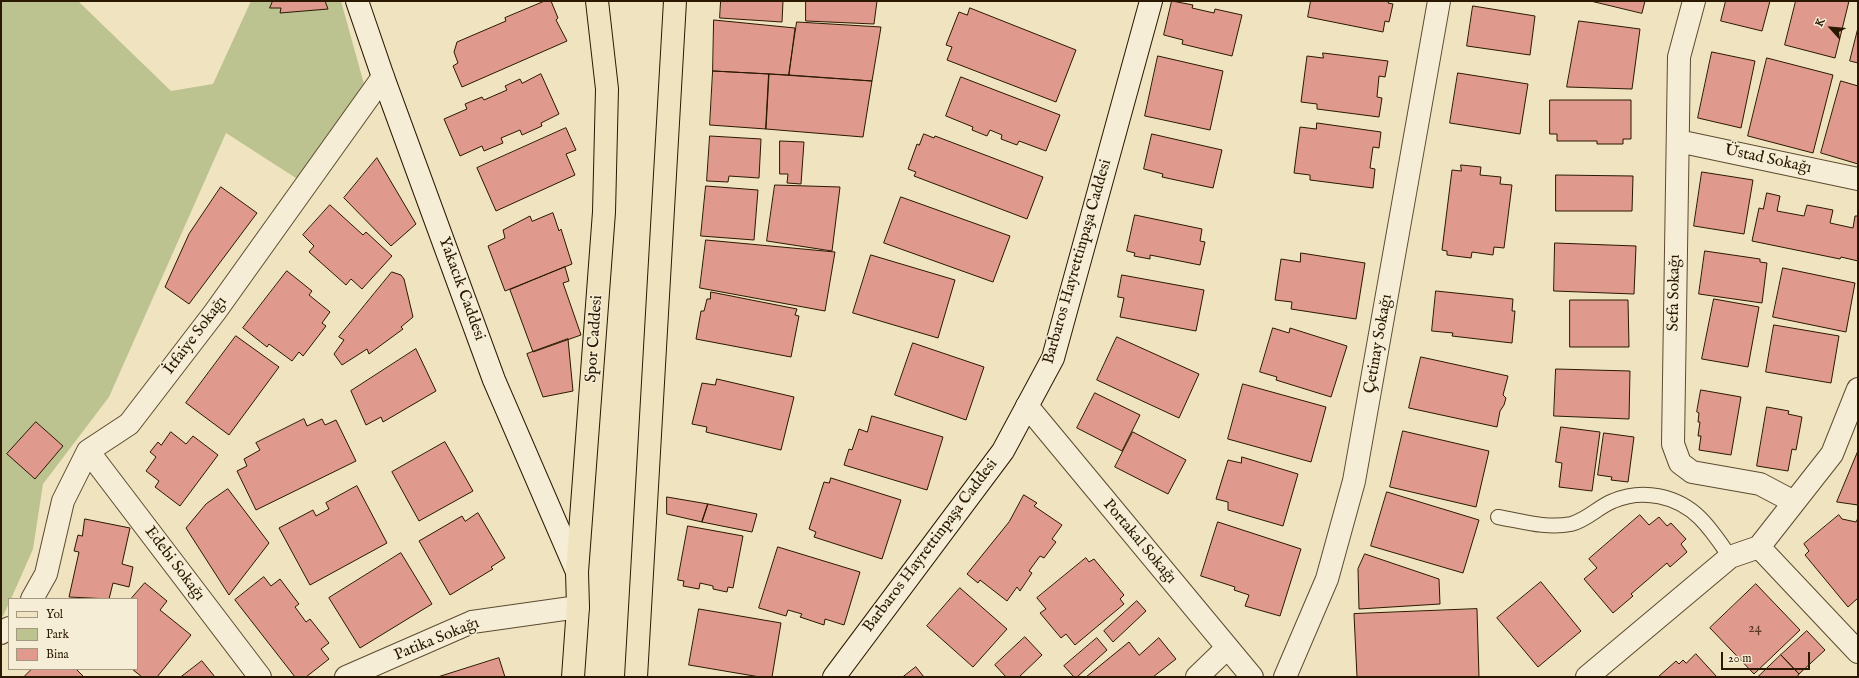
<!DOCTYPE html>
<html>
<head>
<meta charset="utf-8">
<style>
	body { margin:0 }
	#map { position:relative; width:1859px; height:678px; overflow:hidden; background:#f0e3bf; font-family:"IM FELL English",serif }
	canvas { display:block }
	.frame { position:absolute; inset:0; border:2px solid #2a1801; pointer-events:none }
	.legend { position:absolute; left:8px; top:598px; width:130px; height:72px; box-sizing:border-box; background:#f5edd5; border:1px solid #a49880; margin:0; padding:5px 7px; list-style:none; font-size:12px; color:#2a1801 }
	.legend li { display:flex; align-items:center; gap:8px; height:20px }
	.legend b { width:20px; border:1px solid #a49880 }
	.north { position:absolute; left:1811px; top:8px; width:40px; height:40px; -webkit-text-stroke:3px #f5edd5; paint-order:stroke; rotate:297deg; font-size:11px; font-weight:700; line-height:16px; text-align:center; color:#2a1801 }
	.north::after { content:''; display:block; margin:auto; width:14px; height:18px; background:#2a1801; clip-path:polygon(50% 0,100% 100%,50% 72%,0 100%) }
	.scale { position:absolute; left:1721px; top:652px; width:89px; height:18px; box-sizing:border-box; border:2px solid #2a1801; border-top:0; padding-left:5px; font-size:12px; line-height:14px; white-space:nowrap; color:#2a1801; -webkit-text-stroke:3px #f5edd5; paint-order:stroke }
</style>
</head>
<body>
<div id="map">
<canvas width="1859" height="678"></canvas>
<div class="frame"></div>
<ul class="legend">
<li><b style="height:5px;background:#f0e3bf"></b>Yol</li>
<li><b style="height:11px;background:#bcc390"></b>Park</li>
<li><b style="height:11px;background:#df998d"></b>Bina</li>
</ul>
<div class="north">K</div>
<div class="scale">20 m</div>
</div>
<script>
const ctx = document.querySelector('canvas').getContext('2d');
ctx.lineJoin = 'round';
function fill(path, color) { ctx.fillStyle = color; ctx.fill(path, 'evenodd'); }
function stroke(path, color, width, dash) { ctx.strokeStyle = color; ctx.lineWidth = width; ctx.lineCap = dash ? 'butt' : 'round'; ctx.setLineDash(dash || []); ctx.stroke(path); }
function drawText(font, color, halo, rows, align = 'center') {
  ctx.font = font + ' "IM FELL English",serif'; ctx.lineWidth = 3; ctx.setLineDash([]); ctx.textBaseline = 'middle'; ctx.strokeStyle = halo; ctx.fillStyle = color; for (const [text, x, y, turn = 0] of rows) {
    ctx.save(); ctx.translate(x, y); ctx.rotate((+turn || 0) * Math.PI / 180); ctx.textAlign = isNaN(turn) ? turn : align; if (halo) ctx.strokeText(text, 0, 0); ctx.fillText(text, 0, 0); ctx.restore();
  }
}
const green = new Path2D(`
	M1,1h77l93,90 42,-7 38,-83h90l23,83 -65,96 -73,-47 -117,264 -66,87 -10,65 -22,50h-2v4l-6,13h-2z`);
const building = new Path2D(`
	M273,1h52l3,8 -48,4 1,-5h-11z
	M545,1h6l7,17 -2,2 11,21 -105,46 -9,-21 5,-3 -4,-11 3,-10 49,-21 -1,-3z
	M721,1h62l-1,21 -62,-4z
	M806,1h71l-3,23 -68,-3z
	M1172,1l21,4 -1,3 22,5 1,-4 27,6 -10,41 -50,-12 1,-4 -19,-5z
	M1311,1h78l-1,2 5,1 -4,18 -4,-1 -2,11 -75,-15z
	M1591,1h54l-3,12z
	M1726,1h44l-8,30 -41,-10z
	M1796,1h53l-14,57 -50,-13z
	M1473,6l62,10 -5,39 -63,-9z
	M970,8l106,42 -20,52 -109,-42 5,-13 -6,-2 13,-33 8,3z
	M714,20l81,8 -6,47 -76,-4z
	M1579,21l61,8 -8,60 -65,-2z
	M797,22l84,5 -9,54 -83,-6z
	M1858,28v35l-8,-2z
	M1712,52l43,9 -14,67 -43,-10z
	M1323,53l65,8 -3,16 -6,-1 -2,21 5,1 -3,19 -62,-8v-5l-16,-2 6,-46 16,2z
	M1158,56l65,15 -13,59 -65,-14z
	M1767,58l66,17 -20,78 -65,-17z
	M713,71l56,3 -3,55 -56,-4z
	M1458,73l70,11 -8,50 -70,-11z
	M541,74l18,40 -18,9 1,3 -20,9 -2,-5 -19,8 2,5 -19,8 -2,-5 -22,10 -16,-37 23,-10 -2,-5 17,-7 2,3 23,-10 -2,-4 15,-7 2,4z
	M769,74l103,7 -9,56 -97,-8z
	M961,77l99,38 -14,36 -27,-10 -2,4 -16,-6 1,-4 -12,-5 -3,6 -15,-6 1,-3 -27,-11z
	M1841,81l17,5v78l-37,-11z
	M1550,100h81v39h-8v5h-26v-3h-40v-7h-7z
	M1317,123l64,9 -2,16 -6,-1 -3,21 5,1 -2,19 -63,-8v-5l-16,-2 6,-46 16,2z
	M566,128l10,22 -10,4 9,21 -79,36 -19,-43z
	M924,134l10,4 1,-2 108,41 -16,42 -113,-43 2,-4 -8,-3 9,-25 2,1z
	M1152,134l70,16 -9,38 -51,-11 1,-3 -19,-5z
	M710,136l51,3 -2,39 -30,-2 -1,6 -21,-1z
	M780,141l24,1 -3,42 -14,-1 1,-9h-8z
	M377,158l39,66 -25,22 -47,-48z
	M1461,165l20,2 -1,8 21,2 -1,7 12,1 -8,63 -10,-1 -1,8 -21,-3 -1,6 -24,-3v-4l-5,-1 10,-80 9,1z
	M1702,172l51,8 -9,54 -50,-8z
	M1556,175l77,1 -1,35h-76z
	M775,185l65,2 -8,64 -65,-10z
	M706,186l52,4 -4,50 -53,-4z
	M221,187l36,26 -68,91 -24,-17 24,-53z
	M1767,193l13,3 -3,15 27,5 3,-11 26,5 -3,13 23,5 2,-12h3v45l-17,-4 -1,2 -88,-18 7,-33 4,1z
	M901,197l109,39 -17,46 -109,-39z
	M330,205l33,30 3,-3 26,24 -30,33 -11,-10 -5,6 -37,-33 5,-6 -11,-11z
	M553,213l6,18 2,-2 11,35 -67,27 -17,-45 17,-8 -2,-8 27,-14 2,5z
	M1135,215l67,14 -2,12 5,1 -5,23 -50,-10v4l-16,-3 1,-3 -8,-2z
	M706,240l129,12 -10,59 -125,-23z
	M1555,243l81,3 -2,48 -80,-3z
	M1705,251l55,8v3l7,1 -5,40 -63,-9z
	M1301,253l64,10 -9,56 -65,-10 1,-7 -17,-2 6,-41 19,3z
	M871,255l84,25 -17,58 -85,-25z
	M565,267l4,14 -6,2 18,52 -48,17 -23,-62z
	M1783,268l72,15 -9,49 -73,-15z
	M287,271l25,20 -3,4 21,17 -8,11 4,3 -23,30 -4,-4 -7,9 -23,-17 -2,3 -24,-19z
	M392,272l9,3 3,4 9,38 -12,10 2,2 -34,25 -2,-5 -25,16 -8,-11 10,-14 -5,-3z
	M1122,275l82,15 -8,41 -76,-14 4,-19 -6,-1z
	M1436,291l77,8 -1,12h3l-3,32 -60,-7 1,-3 -21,-2z
	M711,292l86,17 -2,6 4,1 -8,41 -95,-18 5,-28h3l3,-12h3z
	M1714,299l45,8 -11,60 -46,-8z
	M1570,300h58l1,47h-59z
	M1774,325l65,11 -8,47 -65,-11z
	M1273,328l16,5 1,-5 57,18 -16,51 -55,-17 1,-3 -17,-5z
	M236,336l43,31 -50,68 -43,-32z
	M1117,337l82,37 -20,44 -82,-38z
	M568,339l5,52 -30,6 -16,-43z
	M913,343l71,24 -18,53 -71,-25z
	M416,349l20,42 -53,31 -2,-5 -15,8 -15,-34z
	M1421,357l87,19 -5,19 3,3 -2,7 -4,6 -3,16 -88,-19z
	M1556,369l74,2 -1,48 -75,-3z
	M717,379l77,18 -13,53 -75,-18 1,-5 -15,-3 10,-41 13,2z
	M1243,384l83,23 -15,55 -83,-23z
	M1701,390l40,7 -10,58 -32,-5 2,-14h-3l2,-14h-2l1,-9 -2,-1z
	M1095,393l45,22 -18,36 -45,-23z
	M1767,407l22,4 -1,3 14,3 -6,33 -4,-1 -4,22 -31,-5z
	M872,416l71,21 -16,53 -83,-25 5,-16 3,1 7,-21 8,3z
	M304,419l3,7 15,-7 3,6 11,-5 20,41 -100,49 -19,-39 10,-5 -3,-7 16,-9 -4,-7z
	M36,422l27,24 -28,33 -28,-25z
	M1561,427l39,5 -8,59 -33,-4 3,-24 -6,-1z
	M1403,431l86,20 -13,56 -86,-20z
	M171,432l15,12 7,-8 25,19 -38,51 -25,-19 4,-6 -13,-10 10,-14 -6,-5 8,-10 3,3z
	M1133,432l53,28 -18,34 -53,-27z
	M1604,433l30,4 -6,45 -17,-2 1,-3 -14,-2z
	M445,442l28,49 -54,30 -27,-49z
	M1858,451v54l-21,-3z
	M1242,457l56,17 -15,52 -55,-16v-8l-12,-3 12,-39 13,3z
	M831,478l70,22 -19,59 -68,-22 2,-5 -7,-3 15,-47 5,1z
	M357,486l30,57 -77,42 -31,-57 34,-18 3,6 13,-7 -3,-6z
	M228,489l41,54 -40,52 -43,-67 20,-24z
	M1387,492l92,28 -16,53 -92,-27z
	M1024,495l13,8 -3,3 28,19 -10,14 4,3 -12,16 -4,-2 -11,15 3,2 -12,18 -3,-4 -10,14 -27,-21 -2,3 -11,-9 42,-52z
	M667,497l41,7 -6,18 -35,-8z
	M708,504l49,10 -5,18 -50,-10z
	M478,513l27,45 -14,9 2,2 -43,26 -31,-54 43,-25 3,5z
	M1640,515l9,10 10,-8 8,9 4,-3 15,16 -5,5 6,8 -17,15 -3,-4 -36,31 2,2 -20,17 -29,-34 13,-11 -8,-9z
	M1839,515l3,4 14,3 2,-4v80l-10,9 -43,-52 4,-4 -5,-7z
	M85,519l45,9 -8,36 11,3 -4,20 -16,-4 -4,16 -40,-2 10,-45 -5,-1 4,-16 4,1z
	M1218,522l83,27 -21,67 -35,-10 4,-11 -15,-5 1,-3 -34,-11z
	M688,526l55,10 -10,52 -5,-1 -1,5 -14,-3v-3l-13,-3 -1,6 -16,-3 1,-5 -6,-1z
	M778,547l82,25 -16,53 -19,-6 -1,6 -24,-8 2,-3 -14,-4 -2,6 -27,-8z
	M401,553l31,51 -72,44 -31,-50z
	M1365,554l74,25 1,25 -81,5 -1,-40z
	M1086,558l3,4 5,-3 30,36 -4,4 4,5 -49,41 -9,-11 -5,4 -21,-25 6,-4 -9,-11z
	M264,577l7,9 9,-7 19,25 -4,3 11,15 4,-3 19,24 -8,6 8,10 -23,18h-11l-60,-77z
	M1541,582l40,49 -43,36 -41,-49z
	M145,583l22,18 -7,9 31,25 -34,42h-15l-10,-8h5v-70h-6z
	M1756,584l44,46 -46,44 -44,-46z
	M960,588l47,41 -34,38 -46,-41z
	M1137,601l9,10 -33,31 -9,-11z
	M699,609l82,14 -9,54h-12l-71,-12z
	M1477,609l2,68h-122l-3,-63z
	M1807,631l18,19 -26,24 -18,-19z
	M1025,637l17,18 -23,22h-13l-11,-12z
	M1097,638l10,12 -30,27h-3l-10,-11z
	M1159,638l17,21 -23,18h-67l43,-35 10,13z
	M1696,654l21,23h-59l18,-16 3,3 4,-4 3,3z
	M1781,655l18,19 -2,3h-39z
	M499,658l6,19h-67z
	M202,661l13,16h-34z
	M916,667l8,10h-21z
	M32,669h44l8,8h-60z`);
const lane = new Path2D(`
	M1498,517c23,4 49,12 73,7 16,-4 27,-17 42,-23 30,-13 65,-5 87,17 12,12 21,26 30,39`);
const street = new Path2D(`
	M1694,1l-15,56 -6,387 7,19 12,9 68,12 34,18
	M1678,141l180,38
	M1027,406l225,271
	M88,451l172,226
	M1759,547l99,105
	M32,599l14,-25 17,-73 25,-50 41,-27 86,-112 168,-235
	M1,633l8,-5
	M346,677l126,-55 106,-15
	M1197,677l30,-29
	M1285,677l42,-98 27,-98 85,-480
	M1587,677l143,-120 29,-10 73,-93 26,-65`);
const secondary = new Path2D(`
	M357,1l26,76 111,303 83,192
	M834,677l169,-226 50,-93 98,-357`);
const primary = new Path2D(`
	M573,677l5,-70 -1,-35 27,-360 3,-123 -10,-88
	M636,677l39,-676`);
const numberNames = [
	["24",1755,629]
];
const streetNames = [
	["Üstad Sokağı",1768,160,12],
	["Barbaros Hayrettinpaşa Caddesi",1078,262,-74],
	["Yakacık Caddesi",461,289,70],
	["Sefa Sokağı",1675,293,-89],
	["İtfaiye Sokağı",196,336,-53],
	["Spor Caddesi",595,339,-86],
	["Çetinay Sokağı",1379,344,-80],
	["Portakal Sokağı",1139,542,50],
	["Barbaros Hayrettinpaşa Caddesi",931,546,-53],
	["Edebi Sokağı",174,564,53],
	["Patika Sokağı",437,640,-22]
];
fill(green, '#bcc390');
fill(building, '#df998d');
stroke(building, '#2a1801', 1);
stroke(lane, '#5c4b30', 16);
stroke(street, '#5c4b30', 24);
stroke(secondary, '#2a1801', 24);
stroke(primary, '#2a1801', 24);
stroke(lane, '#f5edd5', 14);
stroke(street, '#f5edd5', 22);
stroke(secondary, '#f5edd5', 22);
stroke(primary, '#f0e3bf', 22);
drawText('14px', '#573824', null, numberNames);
drawText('16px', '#2a1801', '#f5edd5', streetNames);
</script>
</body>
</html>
